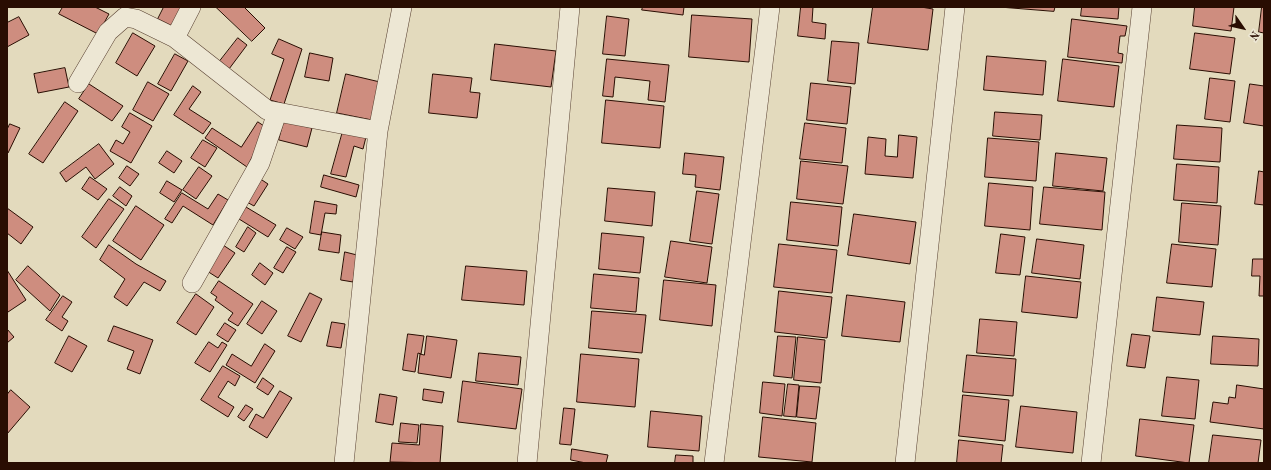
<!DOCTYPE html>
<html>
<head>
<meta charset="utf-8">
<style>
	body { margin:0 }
	#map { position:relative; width:1271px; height:470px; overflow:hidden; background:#e3dabd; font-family:"Old Standard TT",serif }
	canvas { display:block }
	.frame { position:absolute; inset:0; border:8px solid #290d02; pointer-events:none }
	.north { position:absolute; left:1223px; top:8px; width:40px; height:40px; -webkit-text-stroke:3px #ede7d4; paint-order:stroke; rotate:124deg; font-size:11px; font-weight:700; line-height:16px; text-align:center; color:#290d02 }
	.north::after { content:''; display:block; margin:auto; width:14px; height:18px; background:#290d02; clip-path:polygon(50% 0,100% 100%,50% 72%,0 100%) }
</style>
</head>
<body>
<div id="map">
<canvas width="1271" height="470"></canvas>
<div class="frame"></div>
<div class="north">N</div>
</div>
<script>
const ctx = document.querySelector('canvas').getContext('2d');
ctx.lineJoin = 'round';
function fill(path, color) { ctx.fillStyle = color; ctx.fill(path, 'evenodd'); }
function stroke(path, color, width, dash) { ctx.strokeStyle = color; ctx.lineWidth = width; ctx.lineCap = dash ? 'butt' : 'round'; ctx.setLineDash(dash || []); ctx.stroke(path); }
const building = new Path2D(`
	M63,7h32l14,7 -11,20 -39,-20z
	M164,7h17l-9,19 -14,-7z
	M216,7h28l21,21 -13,13z
	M643,7h41l-1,8 -41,-5z
	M801,7h12l-1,15 14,2 -1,15 -27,-3z
	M873,7h48l12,2 -5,41 -60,-7z
	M1000,7h55l-1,4z
	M1082,7h37l-1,12 -37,-3z
	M1195,7h39l-3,24 -38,-5z
	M1262,7h2v26l-5,-1z
	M692,15l60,4 -3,43 -60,-5z
	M607,16l22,3 -4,37 -22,-2z
	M19,17l10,18 -22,12v-24z
	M1072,19l55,7 -2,10h-5l-2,17 5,1 -1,9 -54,-6z
	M133,33l22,13 -18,30 -21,-13z
	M1195,33l40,5 -5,36 -40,-5z
	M238,38l9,7 -18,24 -9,-8z
	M279,39l23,10 -18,55 -14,-4 14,-41 -12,-5z
	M832,41l27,2 -4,41 -27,-3z
	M495,44l61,7 -5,36 -60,-7z
	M310,53l23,5 -4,23 -24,-4z
	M175,54l13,7 -17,30 -13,-7z
	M987,56l59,5 -3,34 -59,-5z
	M607,59l62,6 -4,37 -17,-2 2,-19 -35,-4 -2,20 -10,-1z
	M1063,59l56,7 -5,41 -56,-6z
	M65,68l4,19 -31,6 -4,-19z
	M346,74l34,8 -8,38 -35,-7z
	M433,74l39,4 -2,14 10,1 -3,25 -48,-5z
	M1210,78l25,3 -5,41 -25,-3z
	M148,82l21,12 -16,27 -20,-11z
	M811,83l40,4 -4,37 -40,-4z
	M89,84l34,22 -11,15 -33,-22z
	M1250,84l14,2v40l-20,-3z
	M193,86l8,6 -12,17 22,14 -8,11 -29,-19z
	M606,100l58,6 -4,42 -58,-5z
	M65,102l13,9 -35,52 -14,-9z
	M995,112l47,3 -2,25 -47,-4z
	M130,113l22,13 -21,37 -21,-12 6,-11 7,4 7,-12 -8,-5z
	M284,121l28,7 -5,19 -28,-7z
	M258,122l9,6 -20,39 -42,-29 7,-10 29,19z
	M805,123l41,5 -4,35 -42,-4z
	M10,124l10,4 -12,25h-1v-23z
	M1177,125l45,3 -2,34 -46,-3z
	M343,131l23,6 -3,12 -9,-3 -8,31 -15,-3z
	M899,135l18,2 -4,41 -48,-4 3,-37 18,2 -1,17 12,1z
	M988,138l51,4 -3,39 -51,-4z
	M203,140l14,8 -12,19 -14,-9z
	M99,144l15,20 -19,15 -9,-12 -20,15 -6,-9z
	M167,151l15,10 -8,12 -15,-10z
	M685,153l39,4 -4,33 -25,-3 1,-12 -13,-1z
	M1056,153l51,5 -4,33 -50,-5z
	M801,161l47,5 -5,38 -46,-5z
	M1177,164l42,3 -2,36 -43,-3z
	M127,166l12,8 -9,12 -11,-8z
	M199,167l13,9 -16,23 -13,-9z
	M1259,171l5,1v33l-9,-1z
	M324,175l35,10 -3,12 -35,-10z
	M90,177l17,12 -9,11 -16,-11z
	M259,178l9,6 -14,22 -9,-5z
	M167,181l15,9 -8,12 -14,-9z
	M989,183l44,4 -3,43 -45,-4z
	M120,187l12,9 -6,10 -13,-10z
	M1044,187l61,5 -3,38 -62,-6z
	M608,188l47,4 -3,34 -47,-5z
	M697,191l22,3 -7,50 -22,-3z
	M182,193l26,16 10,-15 10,6 -15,25 -30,-19 -11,17 -7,-4z
	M109,199l15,10 -28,39 -14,-11z
	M315,201l22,4 -1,9 -11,-1 -4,22 -11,-2z
	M791,202l51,5 -4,39 -51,-6z
	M1182,203l39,3 -3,39 -39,-3z
	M136,206l28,19 -23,35 -28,-19z
	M246,207l30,18 -8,12 -29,-18z
	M7,208l26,19 -12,17 -14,-11z
	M854,214l62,8 -6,42 -62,-9z
	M248,227l8,6 -12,19 -8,-5z
	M287,228l16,9 -8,12 -15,-9z
	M322,232l19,3 -2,18 -20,-3z
	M602,233l42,4 -4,36 -41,-4z
	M1001,234l24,3 -5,38 -24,-2z
	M1037,239l47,6 -4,34 -48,-6z
	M671,241l41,6 -5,36 -42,-6z
	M779,244l58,6 -5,43 -58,-6z
	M1172,244l44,5 -4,38 -45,-4z
	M109,245l27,19 30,17 -6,10 -16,-9 -17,24 -13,-9 11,-18 -25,-19z
	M223,245l12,8 -17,25 -11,-7z
	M287,247l9,5 -13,21 -9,-5z
	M345,252l12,3 -4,27 -12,-2z
	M1253,259h11v37h-5l1,-20h-8z
	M260,263l13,10 -8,12 -13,-10z
	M28,266l32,29 -10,16 -34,-31z
	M466,266l61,5 -3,34 -62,-5z
	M7,270l19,30 -18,12 -1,-1z
	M594,274l45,4 -3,34 -45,-4z
	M1026,276l55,6 -4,36 -55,-6z
	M664,280l52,5 -4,41 -52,-6z
	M219,281l34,23 -15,22 -10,-6 5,-7 -18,-13 2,-3 -6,-4z
	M779,291l53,6 -5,41 -52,-6z
	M310,293l12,6 -21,43 -13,-6z
	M196,294l18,13 -18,28 -19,-12z
	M847,295l58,7 -5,40 -58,-6z
	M63,296l9,6 -10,15 6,4 -6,10 -16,-11z
	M1157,297l47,5 -4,33 -47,-4z
	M262,301l15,10 -15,23 -15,-10z
	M592,311l54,4 -4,38 -53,-5z
	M980,319l37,3 -3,34 -37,-3z
	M332,322l13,2 -4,24 -14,-2z
	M225,323l11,7 -8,12 -11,-7z
	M114,326l39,14 -13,34 -13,-5 7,-18 -26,-10z
	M7,329l7,8 -7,6z
	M408,334l16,2 -3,18 -3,-1 -3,19 -12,-2z
	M1132,334l18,2 -5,32 -18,-2z
	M69,336l18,10 -15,26 -17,-9z
	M427,336l30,4 -6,38 -33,-5 2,-19 4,1z
	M778,336l18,1 -4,41 -18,-2z
	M1213,336l46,3 -1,27 -47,-2z
	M798,337l27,3 -4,43 -27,-3z
	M209,342l9,6 4,-6 5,3 -17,27 -15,-9z
	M265,344l10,7 -20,32 -29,-18 6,-11 19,12z
	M479,353l42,4 -3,28 -42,-4z
	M581,354l58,5 -4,48 -58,-5z
	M967,355l49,4 -3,37 -50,-4z
	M223,366l17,10 -5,10 -7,-5 -10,16 16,10 -6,10 -27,-17z
	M1167,377l32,3 -4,39 -33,-3z
	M263,378l11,8 -6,9 -11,-7z
	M463,381l59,8 -6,40 -58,-7z
	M763,382l22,2 -3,32 -22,-3z
	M788,384l11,1 -3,32 -12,-1z
	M1237,385l27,4v40l-54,-7 3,-20 15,2 1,-7 6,1z
	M800,386l20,1 -4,32 -19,-2z
	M424,389l20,3 -2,11 -19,-3z
	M11,390l19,17 -23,27v-39z
	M280,391l12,7 -25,40 -18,-11 7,-13 7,4z
	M380,394l17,3 -4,28 -17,-3z
	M963,395l46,5 -4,41 -46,-5z
	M246,405l7,4 -9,12 -6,-4z
	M1021,406l56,6 -4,41 -57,-6z
	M564,408l11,1 -4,36 -11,-1z
	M651,411l51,5 -3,35 -51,-4z
	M763,417l53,6 -4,39 -53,-5z
	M1140,419l54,6 -5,38 -53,-7z
	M401,423l18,2 -2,18 -18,-1z
	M421,424l22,2 -3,37 -50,-1 2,-19 27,2z
	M1213,435l48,5 -3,23h-49z
	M959,440l44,5 -2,18h-44z
	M572,449l36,6 -2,8h-20l-15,-3z
	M676,455l17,1v7h-18z`);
const street = new Path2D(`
	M175,38l16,-31
	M78,83l30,-51 17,-15 11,2 39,19 92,72 111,21
	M192,283l68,-120 17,-50
	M344,463l34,-332 24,-124
	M527,463l43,-456
	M714,463l56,-456
	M905,463l50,-456
	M1091,463l51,-456`);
fill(building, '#ce8d7f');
stroke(building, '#290d02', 1);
stroke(street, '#584031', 20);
stroke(street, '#ede7d4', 19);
</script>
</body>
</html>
